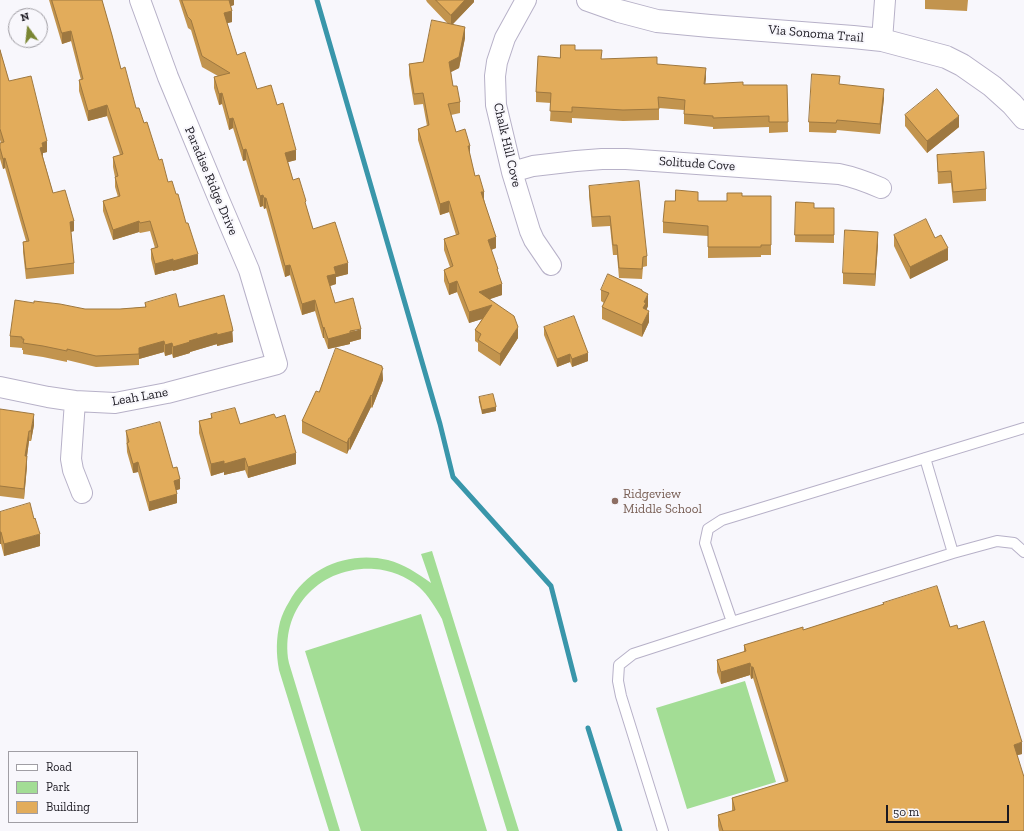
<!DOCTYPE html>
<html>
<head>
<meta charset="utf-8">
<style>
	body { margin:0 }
	#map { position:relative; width:1024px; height:831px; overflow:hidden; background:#f8f7fc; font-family:"Zilla Slab",serif }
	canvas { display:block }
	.legend { position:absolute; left:8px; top:751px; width:130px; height:72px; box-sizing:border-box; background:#f8f7fc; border:1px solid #a09ea4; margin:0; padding:5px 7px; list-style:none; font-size:12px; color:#1b1921 }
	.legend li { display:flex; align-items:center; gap:8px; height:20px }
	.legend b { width:20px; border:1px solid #a09ea4 }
	.north { position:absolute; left:8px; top:8px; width:40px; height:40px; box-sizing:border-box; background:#f8f7fc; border:1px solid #a09ea4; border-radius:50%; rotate:345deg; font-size:11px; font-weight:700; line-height:16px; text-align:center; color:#1b1921 }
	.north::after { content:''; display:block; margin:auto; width:14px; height:18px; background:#7a8633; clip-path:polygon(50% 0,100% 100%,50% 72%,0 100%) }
	.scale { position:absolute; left:886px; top:805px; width:123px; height:18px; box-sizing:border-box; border:2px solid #1b1921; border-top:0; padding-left:5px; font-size:12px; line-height:14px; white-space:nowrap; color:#1b1921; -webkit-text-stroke:3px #f8f7fc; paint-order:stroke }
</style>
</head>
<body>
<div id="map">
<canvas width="1024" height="831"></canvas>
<ul class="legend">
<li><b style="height:5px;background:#fff"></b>Road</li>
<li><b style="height:11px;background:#a3dd95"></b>Park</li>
<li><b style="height:11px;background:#e2ac5b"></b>Building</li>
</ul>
<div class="north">N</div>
<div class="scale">50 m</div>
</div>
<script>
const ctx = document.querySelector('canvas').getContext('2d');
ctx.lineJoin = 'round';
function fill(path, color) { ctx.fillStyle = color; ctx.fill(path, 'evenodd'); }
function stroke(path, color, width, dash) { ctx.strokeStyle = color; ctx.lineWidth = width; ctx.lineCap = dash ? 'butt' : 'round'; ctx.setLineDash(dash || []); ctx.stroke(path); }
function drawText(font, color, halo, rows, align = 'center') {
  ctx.font = font + ' "Zilla Slab",serif'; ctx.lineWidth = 4; ctx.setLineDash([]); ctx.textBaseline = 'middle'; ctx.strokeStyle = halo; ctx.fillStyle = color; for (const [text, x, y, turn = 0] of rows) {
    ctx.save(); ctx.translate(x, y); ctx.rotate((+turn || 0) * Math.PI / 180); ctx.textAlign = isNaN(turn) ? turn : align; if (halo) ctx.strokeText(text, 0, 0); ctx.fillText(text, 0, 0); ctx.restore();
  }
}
const green = new Path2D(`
	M432,551l87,280h-12l-65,-212c-6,-11 -14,-24 -23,-32 -13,-11 -29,-17 -45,-18 -54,-3 -95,40 -85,94l51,168h-11l-50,-161c-3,-17 -3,-31 1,-48 2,-7 5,-14 9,-20 19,-35 60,-51 99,-42 16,4 29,13 43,23l-10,-29z
	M421,614l66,217h-126l-56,-180z
	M745,681l31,101 -89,27 -31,-101z`);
const stream = new Path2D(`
	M317,0l123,424 13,53 98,109 24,94
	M588,728l32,103`);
const service = new Path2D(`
	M925,458l28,95
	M732,622l-27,-79 3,-14 14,-9 302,-92
	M663,831l-42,-135 -3,-15 1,-16 14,-11 99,-32 221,-69 44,-12 17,2 10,9`);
const minor = new Path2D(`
	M526,0l-21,38 -8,24 -2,14 1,29 16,67 18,59 4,9 17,25
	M882,40l3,-40
	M512,172l21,-6 43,-5 26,-2h24l213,15c15,3 28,8 42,14
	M0,387l48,10 27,4 40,2 52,-10 110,-29 -28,-94 -32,-75 -49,-118 -28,-77
	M75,401l-4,58 2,11 9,23`);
const tertiary = new Path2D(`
	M588,0l31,11 38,10 53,5 143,11 29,3 64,17 16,8 30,21 20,18 12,14`);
const wall = new Path2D(`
	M49,0h53l19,69 15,39 8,15 24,59 8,12 22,70 -25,7v-1l-18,5 -4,-16v-10l4,-1 -5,-17 -10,2 -1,-1 -26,8 -10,-29v-10l15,-4 -3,-10v-10l-2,-10v-10l7,-2 -13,-39 -19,5 -9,-30v-11h2l-10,-39 -9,3z
	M179,0h55v5l-3,1 1,16 -5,1 10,32 20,34 20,16 19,55 -8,2 5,18 13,26 7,23 35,45 -12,3v7l-6,2 5,17 26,36 -11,3v2l-22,5 -4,-11h-1l-8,-27 -13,4 -12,-40 -5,2 -19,-69 -2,1 -1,-3 -3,1 -14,-47 -3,1 -10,-33 -4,2 -7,-26 -3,1 -5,-17v-11l4,-1 -16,-9 -11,-37 -3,-2z
	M426,0h48v2l-22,23 13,13 -6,30 -8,4 2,14 7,16v11l-9,2 5,17 14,24 5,20 9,23 12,49 -5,2 7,24 4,21 -13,4 29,39 -18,28 -22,-15v-8l-3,-2v-11l7,-11 -13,4 -12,-31 -8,3 -5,-14v-11l6,-3 -6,-17v-11l12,-4 -7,-23 -9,3 -22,-75v-11l9,-3 -4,-22 -9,1 -5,-30v-11l14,-2 25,-38 -21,-22z
	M925,0h43l-1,11 -42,-2z
	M0,50l9,31 38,71 -4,1v4l10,36 21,38 -3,1 3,31v11l-48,5 -3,-27v-10l3,-1 -21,-73 -2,1 -3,-10v-16h1l-1,-3z
	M575,50l27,9 55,5 49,14 -1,6 38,1h44l1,47 -19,1v-6l-56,2v-2l-29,-3v-14l-25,-2v12l-36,1 -51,-3v5l-22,-2 1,-18 -15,-1v-10l24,-34z
	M840,84l44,14 -4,36 -43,-4 -1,3 -27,-1v-10z
	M905,115l54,12 -32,26 -22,-27z
	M937,155l49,34v12l-33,2 -2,-20 -13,1z
	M589,186l58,70v10l-4,1 -1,12 -23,-1 -2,-23h-4l-3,-29 -18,1 -3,-31z
	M742,196h29v59h-10v2l-53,1v-22l-45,-3v-11l35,-21h29z
	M796,202l18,6h20v35l-39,-1z
	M894,235l41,3 13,22 -38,19 -16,-33z
	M878,244l-3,42 -32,-2v-11z
	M601,290l41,2 6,14 -2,4 3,12 -7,15 -40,-18v-12l2,-4 -3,-2z
	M145,303l34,4 53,23 1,12 -16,4v-2l-27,8v1l-17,5 -1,-4 -7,2 -1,-4 -25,7v6l-43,2 -29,-7v2l-24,-5 -20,-3v-4h-1v-2l-12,-1v-11l110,-27 25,-2z
	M544,327l44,34 -16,6 -2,-5 -13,5 -13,-32z
	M382,368l1,12 -11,28 -1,-1 -21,43 -1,-1 -2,5 -45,-21v-12l17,-29z
	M479,397l17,13v1l-14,3 -3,-13z
	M0,409l34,16 -3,16h-2l-2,15v10l-3,33 -24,-3z
	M211,414l29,10 36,-6 20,46 -48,14 -3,-8 -21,5v-3l-13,4 -12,-43v-12l12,-3z
	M126,431l47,37 7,21 -4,1 1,13 -28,8 -11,-39 -5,1 -6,-21z
	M0,512l40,34 -36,10 -3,-12z
	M883,603l67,24 8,2 64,125 -5,1 7,76h-305l-1,-5v-11l14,-4v-13l53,-16 -32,-104 -2,1 -1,-4 -29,9 -4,-12v-12l27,-8v-7l59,-15 80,-25z`);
const shadedWall = new Path2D(`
	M228,0h6v5l-6,2z
	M465,0h9v2l-23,24v-11z
	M232,11v11l-8,2v-11z
	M465,27v11l-6,30 -10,5v-11z
	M71,31v10l-9,3v-11z
	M706,68v10l-2,17v-11z
	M884,89v9l-4,36v-10z
	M222,93v11l-3,1v-11z
	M107,105v11l-19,5v-10z
	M959,116v11l-32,26v-12z
	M233,118v10l-4,2v-11z
	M47,141v11l-4,1v5l-3,-10 2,-5z
	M468,146h2v11z
	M246,149v11l-3,1v-11z
	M296,150v10l-11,3v-10z
	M5,158v10l-2,1v-10z
	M481,192h3v11z
	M263,195v11l-3,1v-11z
	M264,198h2v10l-2,1z
	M449,201v11l-9,3v-11z
	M74,221v10l-4,1v-10z
	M139,221v11l-26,8v-10z
	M878,232v12l-3,42v-12z
	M496,237v11l-8,3v-11z
	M948,248v12l-38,19v-12z
	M198,254v10l-25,7v-10z
	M173,259v11l-18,5v-11z
	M348,263v11l-12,3v7l-9,3v-11l7,-9z
	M290,265v10l-5,2v-11z
	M457,281v11l-8,3v-11z
	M502,284v11l-23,8v-11z
	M648,294v12l-2,5 -3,-3 1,-6z
	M315,300v11l-13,4v-11z
	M492,305v11l-23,7v-11z
	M649,311v11l-7,15v-12z
	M232,326l1,16 -16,4v-11z
	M324,327v11h-1v-10z
	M518,327v11l-18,28v-12z
	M361,329v10l-11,3v2l-22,5v-10z
	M217,333v11l-27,8v1l-17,5v-11l16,-6z
	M164,341v11l-25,7v-11z
	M172,343v11l-7,2v-11z
	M588,353v8l-16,6v-8z
	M570,354v8l-13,5v-8z
	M382,366l1,14 -11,28v-12z
	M371,395v12l-21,43v-12z
	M496,406v5l-14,3v-4z
	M34,414v11l-3,16v-10z
	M29,431v10l-2,15v10l-3,33 1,-43z
	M349,438v11l-2,5v-11z
	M296,453v11l-48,14v-11z
	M245,458v12l-21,5v-11z
	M224,461v11l-13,4v-12z
	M138,462v10l-5,1v-9z
	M180,479v10l-6,2v-10z
	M177,494v9l-28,8v-9z
	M0,532h1v12h-1z
	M40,534v12l-36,10v-12z
	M750,663v12l-29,9v-12z
	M751,667h2v11l-2,1z
	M1022,742v12l-8,2v-11z`);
const building = new Path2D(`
	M52,0h50l10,35 9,34 4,-2 11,41h3l5,15 3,-1 12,38 3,-1 6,23 4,-1 4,13h2l8,29h2l10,31 -25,7v-2l-18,5 -4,-15 7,-2 -8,-26 -10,2 -1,-2 -26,9 -10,-29 17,-5 -5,-19 3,-1 -5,-19 10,-3 -16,-49 -19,6 -9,-31 4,-1 -12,-48 -9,2z
	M182,0h47l3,11 -8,2 13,42 8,-3 12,37 14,-4 6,20 6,-2 13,47 -11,3 8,27 6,-2 7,23 -1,1 8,27 22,-7 13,41 -14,4 2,7 -9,2 8,27 18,-5 8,31 -11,2v2l-22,6 -4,-12 -1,1 -8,-28 -13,4 -12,-39 -5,1 -19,-68h-2l-1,-3 -3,1 -14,-47 -3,1 -10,-32 -4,1 -7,-26 -3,1 -5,-17 16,-4 -28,-17 -11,-36 -3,-3z
	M436,0h29l-14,15z
	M432,20l33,7 -6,30 -10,5 4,24h4l3,16 -12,2 8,28 9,-3 5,17h-2l7,30 4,-1 5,17h-3l15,45 -8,3 10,29h-1l5,15 -23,8 35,24 4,11 -18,27 -22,-14 3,-6 -6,-4 17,-25 -23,7 -12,-31 -8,3 -5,-14 9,-4 -9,-27 15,-5 -10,-33 -9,3 -22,-75 11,-4 -6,-32 -9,1 -5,-30 14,-2z
	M561,45h14v5h27l-1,9 56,-2v7l49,4 -2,16 39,-2v3h44l1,37h-19v-6l-56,2v-2l-29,-2 1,-14 -27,-3 1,12 -36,1 -51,-3v5l-22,-1 1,-18 -15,-1 2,-36 22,2z
	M0,50l9,31 22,-5 16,65 -5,2 1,4 -3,1 13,45 12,-3 9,31 -4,1 4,41 -48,6 -3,-27 6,-1 -24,-83 -2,1 -3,-11v-5l4,-1 -4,-13z
	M812,74l28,2 -1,8 45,5 -4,35 -43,-4 -1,3 -27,-1z
	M937,89l22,27 -32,25 -22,-26z
	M984,152l2,37 -33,3 -2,-21 -13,1 -1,-17z
	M639,181l8,75 -4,1 -1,12 -23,-1 -2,-23h-4l-3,-29 -18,1 -3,-31z
	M676,190l22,2v9h29v-8h15v3h29v49h-10v2h-53v-21l-45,-4 2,-21h10z
	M796,202l18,1v5h20v27h-39z
	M926,219l9,19 6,-3 7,13 -38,19 -16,-32z
	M845,230l33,2 -3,42 -32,-1z
	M608,274l34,16v1l6,3 -4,8 2,1 -3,5 6,3 -7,14 -40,-18 7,-14 -8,-3z
	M176,294l3,13 45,-12 8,31 1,5 -16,4v-2l-28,8 1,1 -17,5 -1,-4 -7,2 -1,-4 -25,7v6l-43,2 -29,-7v2l-24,-5 -20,-3 1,-4h-2v-2l-12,-1 5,-36 19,3v-2l26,3 25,5h35l26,-2 -1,-4z
	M574,316l14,37 -16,6 -2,-5 -13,5 -13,-32z
	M336,348l46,18v2h1l-11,28 -1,-1 -21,43h-1l-2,5 -45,-22 14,-30 3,1z
	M493,394l3,12v1l-14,3 -3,-13z
	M235,408l5,16 34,-10 2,4 9,-3 11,38 -48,14 -3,-9 -21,6v-3l-13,3 -12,-43 13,-3 -1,-4z
	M0,409l34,5 -3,17h-2l-4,25h2l-3,33 -24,-3z
	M160,422l13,46 4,-1 3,12 -6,2 3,13 -28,8 -11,-40 -5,2 -6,-21 2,-1 -3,-11z
	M30,503l4,16 1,-1 5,16 -36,10 -3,-12h-1v-20z
	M937,586l13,41 7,-2 1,4 26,-8 38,121 -8,3 10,32v54h-301l-5,-16 17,-5 -3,-12 56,-17 -35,-114h-2l-1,-4 -29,9 -4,-12 29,-9 -2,-6 59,-18v3l81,-26 -1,-1z`);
const markers = [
	[615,501,4,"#8d6e63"]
];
const streetNames = [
	["Via Sonoma Trail",816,34,5],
	["Chalk Hill Cove",507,145,77],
	["Solitude Cove",697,164,4],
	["Paradise Ridge Drive",211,181,67],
	["Leah Lane",140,397,-10]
];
const educationNames = [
	["Ridgeview",623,494],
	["Middle School",623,509]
];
fill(green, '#a3dd95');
stroke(stream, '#3996aa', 5);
stroke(service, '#b7b1c8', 12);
stroke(minor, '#b7b1c8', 22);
stroke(tertiary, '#b7b1c8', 24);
stroke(service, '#fff', 10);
stroke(minor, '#fff', 20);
stroke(tertiary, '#fff', 22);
fill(wall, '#c2944e');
fill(shadedWall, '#9e7840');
fill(building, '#e2ac5b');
stroke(building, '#9e7840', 1);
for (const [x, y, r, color] of markers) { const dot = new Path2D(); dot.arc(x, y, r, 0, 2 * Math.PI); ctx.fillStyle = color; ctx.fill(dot); stroke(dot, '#f8f7fc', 1.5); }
drawText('13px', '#1b1921', '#f8f7fc', streetNames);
drawText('13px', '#785e54', '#f8f7fc', educationNames, 'left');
</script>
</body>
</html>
